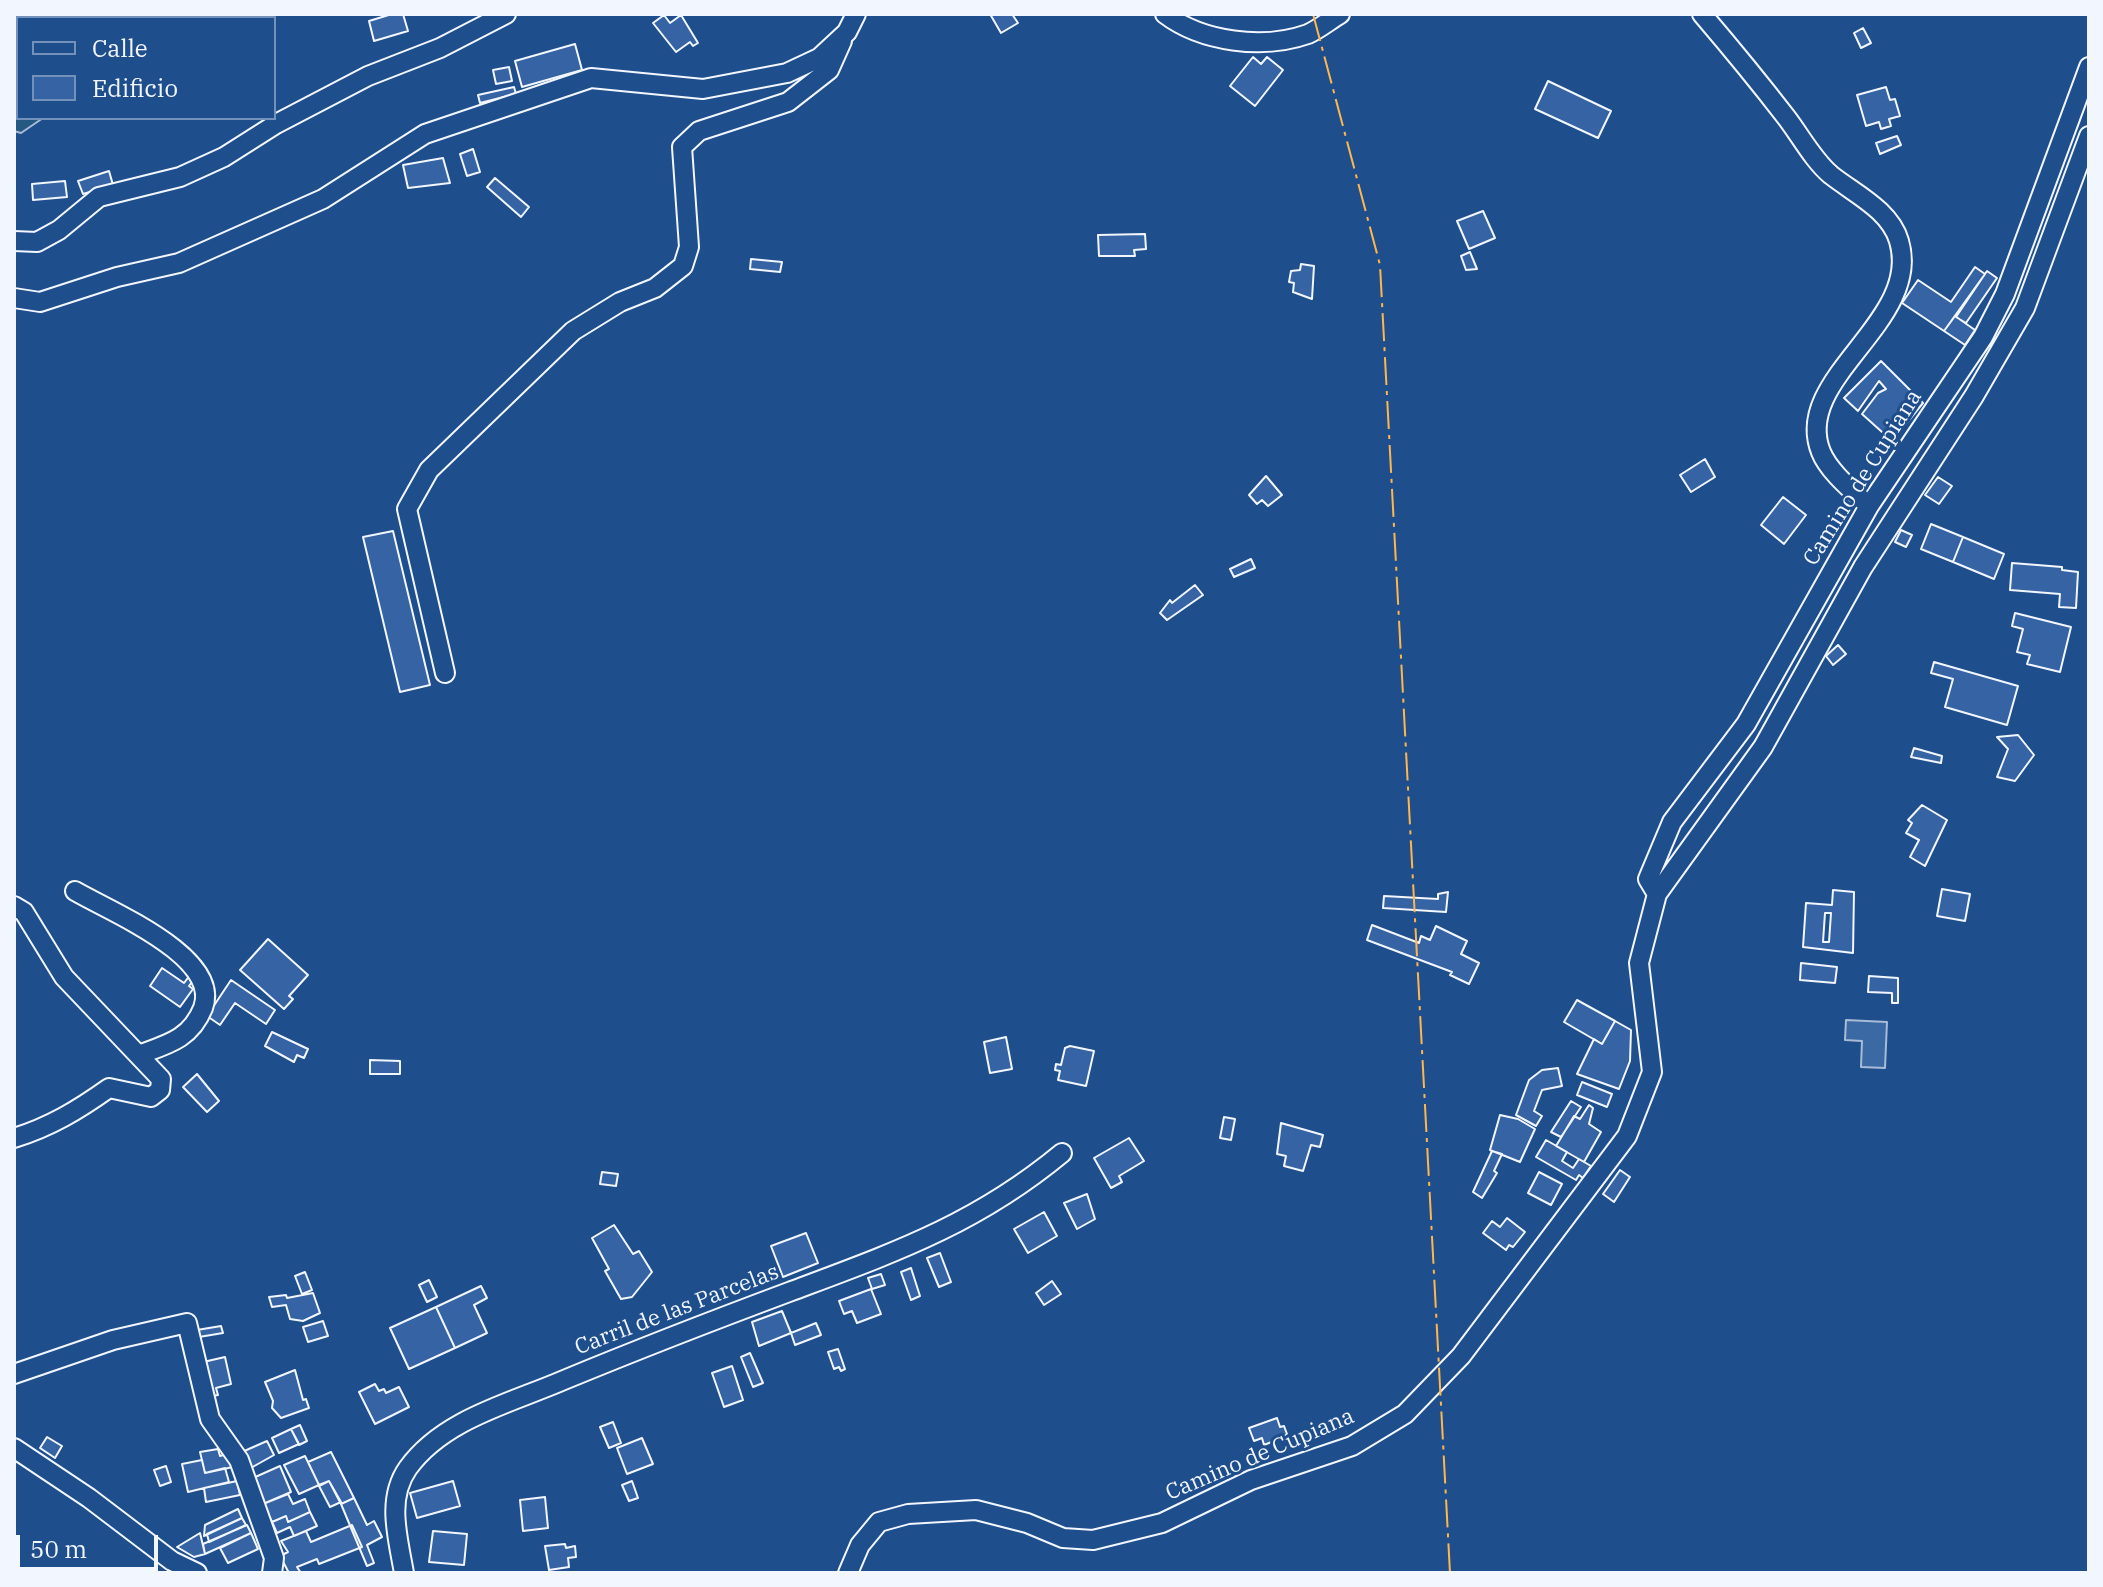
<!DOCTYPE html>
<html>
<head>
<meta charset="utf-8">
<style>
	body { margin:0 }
	#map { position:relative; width:2103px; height:1587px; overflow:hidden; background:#1f4e8c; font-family:"IBM Plex Serif",serif }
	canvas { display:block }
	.frame { position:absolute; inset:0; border:16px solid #f2f6ff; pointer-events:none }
	.legend { position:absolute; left:16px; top:16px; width:260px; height:104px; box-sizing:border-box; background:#1f4e8c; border:2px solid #7391ba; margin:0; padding:10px 14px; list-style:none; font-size:24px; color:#f2f6ff }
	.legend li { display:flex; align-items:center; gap:16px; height:40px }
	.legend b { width:40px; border:2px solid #7391ba }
	.scale { position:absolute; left:16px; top:1535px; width:142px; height:36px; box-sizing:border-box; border:4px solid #f2f6ff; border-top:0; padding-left:10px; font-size:24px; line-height:28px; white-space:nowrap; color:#f2f6ff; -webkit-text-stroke:6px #1f4e8c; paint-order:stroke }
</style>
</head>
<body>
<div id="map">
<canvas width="2103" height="1587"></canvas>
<div class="frame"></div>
<ul class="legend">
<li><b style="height:10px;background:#1f4e8c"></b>Calle</li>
<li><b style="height:22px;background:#3563a3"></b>Edificio</li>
</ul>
<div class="scale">50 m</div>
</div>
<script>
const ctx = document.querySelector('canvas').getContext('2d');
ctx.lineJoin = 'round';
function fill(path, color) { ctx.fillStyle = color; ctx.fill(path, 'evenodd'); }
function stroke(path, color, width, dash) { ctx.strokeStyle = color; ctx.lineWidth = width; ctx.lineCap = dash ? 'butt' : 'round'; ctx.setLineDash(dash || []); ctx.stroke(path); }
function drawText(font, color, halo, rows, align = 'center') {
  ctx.font = font + ' "IBM Plex Serif",serif'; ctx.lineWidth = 6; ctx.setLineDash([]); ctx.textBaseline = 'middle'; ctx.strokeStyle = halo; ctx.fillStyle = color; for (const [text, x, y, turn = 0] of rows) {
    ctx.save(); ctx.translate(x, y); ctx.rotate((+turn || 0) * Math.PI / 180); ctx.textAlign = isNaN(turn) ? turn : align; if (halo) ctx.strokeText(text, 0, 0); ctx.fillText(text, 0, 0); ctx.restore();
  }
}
const green = new Path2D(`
	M14,14h164l-4,4h-156v100h25l-22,15 -7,-2z`);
const water = new Path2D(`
	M1846,1020l41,2 -2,46 -24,-1 1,-26 -17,-1z`);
const building = new Path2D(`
	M392,14h11l5,17 -34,10 -5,-20z
	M990,14h22l6,9 -17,10z
	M664,15l6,8 11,-8 17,28 -5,3 -3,-4 -14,10 -23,-29z
	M1863,28l8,15 -10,5 -7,-15z
	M575,44l7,26 -60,17 -7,-26z
	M1253,57l8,7 6,-7 16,13 -28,36 -25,-20z
	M509,67l3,14 -16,3 -3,-14z
	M1548,81l63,30 -13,27 -63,-29z
	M514,87l2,7 -36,9 -2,-8z
	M1886,87l4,13 5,-1 5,17 -11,3 2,7 -10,3 -2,-7 -13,4 -9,-31z
	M1897,136l4,9 -21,9 -4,-11z
	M473,149l7,23 -13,4 -7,-22z
	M443,158l7,25 -42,5 -5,-23z
	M109,171l4,14 -30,9 -5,-13z
	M495,178l34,29 -8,10 -34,-30z
	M65,181l2,16 -34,3 -1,-16z
	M1483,211l12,27 -26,11 -12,-28z
	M1145,234l1,15 -12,1 1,6h-36l-1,-21z
	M1470,252l7,17 -11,1 -5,-14z
	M751,259l31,3 -2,10 -30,-3z
	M1301,264l13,2 -2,33 -19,-7 1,-9 -5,-1 2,-11 9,-1z
	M1975,267l10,7 -41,57 -42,-28 16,-23 33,22z
	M1987,271l10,7 -31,45 -10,-6z
	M1955,316l20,14 -10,15 -21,-14z
	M1881,361l42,42 -31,38 -30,-27 16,-21 8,-4 -7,-8 -21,30 -14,-13z
	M1705,459l10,18 -24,15 -11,-17z
	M1266,476l16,19 -14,11 -6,-6 -5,4 -8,-9z
	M1938,477l14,9 -13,18 -14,-9z
	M1783,497l23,18 -22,29 -23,-19z
	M1931,524l32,13 -10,25 -32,-13z
	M1901,530l11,5 -6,12 -11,-5z
	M393,531l37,154 -30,7 -37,-155z
	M1963,537l41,17 -10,25 -41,-17z
	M1251,559l4,9 -21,9 -4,-8z
	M2012,563l50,4v3l16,2 -2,36 -17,-1 1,-13 -50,-4z
	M1195,585l8,10 -36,25 -7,-7 10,-13 2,3z
	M2015,613l56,14 -11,45 -33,-8 3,-9 -13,-3 6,-23 -11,-3z
	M1838,645l8,9 -13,11 -7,-9z
	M1934,662l84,24 -11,39 -62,-18 8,-28 -22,-6z
	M2018,735l16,20 -19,26 -18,-4 11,-28 -11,-12z
	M1914,748l28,8 -1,7 -30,-6z
	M1922,805l25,15 -22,46 -15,-9 9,-17 -13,-7 6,-10 -4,-3z
	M1942,889l28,5 -5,27 -28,-5z
	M1833,890l21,2 -1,61 -50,-6 3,-44 26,2zM1825,913h6l-2,29h-6z
	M1448,892l-2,20 -63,-4 1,-12 54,3v-5z
	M1372,925l47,18 2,-7 9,4 6,-14 31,15 -6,13 18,9 -10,21 -19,-9 2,-3 -85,-32z
	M268,939l40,36 -19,21 4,3 -9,10 -44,-39z
	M1801,963l36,4 -2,16 -35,-3z
	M162,968l22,15 6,-8 5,3 -6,8 4,3 -13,18 -30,-21z
	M1869,976l29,2v25h-6v-10l-24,-1z
	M231,980l44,30 -9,14 -31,-21 -15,22 -13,-9z
	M1577,1000l38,21 -13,23 -38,-22z
	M1615,1021l16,9 -1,31 -11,28 -42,-15 17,-35 8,5z
	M272,1032l36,17 -4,9 -7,-3 -3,7 -29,-16z
	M1006,1037l6,32 -22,4 -6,-31z
	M1070,1046l24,5 -8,35 -28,-6 2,-9 -5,-1 1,-6 5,1 4,-17z
	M370,1060l30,1v13h-30z
	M1558,1068l4,18 -20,4 -8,21 8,5 -6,10 -20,-11 13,-35 13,-10z
	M197,1074l22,27 -12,11 -24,-25z
	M1582,1082l30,12 -5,13 -30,-12z
	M1571,1101l10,6 -20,30 -10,-5z
	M1589,1105l4,3 -4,16 12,8 -17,30 -28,-16 18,-30 6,3z
	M1500,1115l18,4 17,10 -15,33 -30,-12z
	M1224,1117l11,2 -4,21 -11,-2z
	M1281,1123l42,12 -3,12 -9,-2 -8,26 -19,-5 2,-10 -9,-2z
	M1129,1138l15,23 -25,15 3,6 -11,6 -17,-30z
	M1546,1140l21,12 -5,9 11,7 6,-9 12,7 -8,12 -4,-3 -3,5 -40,-23z
	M1492,1151l10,3 -8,17 3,2 -15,25 -9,-6z
	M1620,1170l10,7 -16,25 -11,-8z
	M602,1172l16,2 -2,12 -16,-2z
	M1539,1172l23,12 -11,21 -23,-12z
	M1087,1194l8,25 -18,10 -13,-26z
	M1044,1212l13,24 -29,17 -14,-24z
	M1507,1218l18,14 -12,15 -4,-2 -3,5 -23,-17 9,-12 8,6z
	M614,1225l19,29 6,-3 13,21 -20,25 -11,2 -16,-28 4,-2 -17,-31z
	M806,1233l12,30 -35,14 -12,-31z
	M940,1253l11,29 -12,5 -12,-29z
	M911,1268l9,28 -9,4 -10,-28z
	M305,1272l7,18 -10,4 -7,-18z
	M881,1274l4,11 -13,4 -4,-11z
	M429,1280l8,17 -10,5 -8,-17z
	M1052,1281l9,13 -17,11 -8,-12z
	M481,1286l6,12 -13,7 13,28 -32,15 -19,-41z
	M871,1289l10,25 -24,9 -5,-12 -8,3 -5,-13z
	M313,1293l7,20 -17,8 -13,-2 -4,-14 -14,2 -3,-10 17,-2 1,3z
	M436,1307l19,41 -46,21 -19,-41z
	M782,1311l9,22 -32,13 -7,-24z
	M323,1321l5,15 -20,6 -5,-15z
	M816,1323l5,12 -26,10 -4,-12z
	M221,1326l2,7 -24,4 -2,-7z
	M838,1349l7,20 -4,2 -2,-4 -5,2 -6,-17z
	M750,1353l13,30 -10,4 -12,-30z
	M225,1357l6,27 -15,4 2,7 -11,2 -8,-34z
	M732,1366l11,34 -19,7 -12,-34z
	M295,1370l8,30 3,-1 3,9 -28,10 -9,-10 1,-7 -8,-19z
	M375,1384l4,7 5,-2 2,4 13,-6 10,20 -34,17 -16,-32z
	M1277,1418l3,9 4,-1 3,8 -3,3 -20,8 -2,-7 -8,3 -5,-13z
	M613,1422l8,21 -12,5 -9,-21z
	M300,1425l7,16 -8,4 -8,-16z
	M291,1429l8,15 -20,9 -7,-15z
	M47,1437l15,9 -7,12 -15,-10z
	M642,1438l11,26 -26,10 -10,-26z
	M267,1441l7,14 -25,14 -7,-17z
	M218,1449l2,7 10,-3 3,14 -28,6 -5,-21z
	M331,1452l23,46 -13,6 -12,-23 -10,4 -11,-23z
	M305,1456l14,29 -20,9 -15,-29z
	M202,1460l3,13 20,-5 4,14 -41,10 -6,-28z
	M166,1466l5,16 -11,4 -6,-16z
	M280,1466l11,26 -28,12 -10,-26z
	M237,1481l3,14 -34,7 -2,-14z
	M329,1481l12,21 -11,5 -11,-21z
	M453,1481l7,25 -43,12 -7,-25z
	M632,1481l6,17 -9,3 -7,-16z
	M288,1494l5,10 12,-5 5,13 -22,10 -2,-6 -14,6 -9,-18z
	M545,1497l3,31 -25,3 -3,-31z
	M354,1498l13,27 7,-4 8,16 -15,8 7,18 -7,3 -26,-62z
	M238,1509l4,9 -38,18 1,-11z
	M310,1512l7,14 -23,10 -4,-9 -13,6 -5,-11 14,-6 2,6z
	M242,1518l4,7 -37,17 -2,-8z
	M247,1525l4,8 -46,21 -2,-10z
	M352,1525l10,22 -43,17 -2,-5 -20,8 4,6h-12l-9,-17 8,-4 -7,-11 25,-10 5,11z
	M433,1531l34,3 -3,31 -35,-3z
	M200,1533l5,21 -11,3 -17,-10z
	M251,1533l7,16 -30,14 -8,-15z
	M565,1544l1,4 9,-2 1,11 -8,1 1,9 -20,3 -4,-24z`);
const street = new Path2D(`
	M1165,14c37,28 98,36 143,20 11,-5 22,-14 32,-20
	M1702,14c29,34 57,68 84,103 14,18 27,43 45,58 24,19 59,35 68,66 24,81 -108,137 -78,211 8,20 32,39 48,54
	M14,241l23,1 22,-12 40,-33 81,-20 44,-20 52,-33 92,-48 72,-28 66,-34
	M14,298l26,4 77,-25 62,-14 144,-64 102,-65 166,-56 112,11 84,-16 32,-15 28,-26 9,-18
	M445,673l-38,-164 22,-39 144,-139 47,-29 35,-14 28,-22 6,-19 -7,-100 17,-16 89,-29 41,-32 13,-29
	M75,891c36,21 147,66 128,117 -12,30 -34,36 -62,46
	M1657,894l-9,-15 24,-57 74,-98 123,-218 114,-169 22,-43 84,-227
	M14,906l10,6 40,65 97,102 -1,11 -9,7 -42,-9c-31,22 -59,39 -95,50
	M14,1374l99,-34 74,-17 23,96 29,41 35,98 -2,15
	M14,1448l75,50 83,63 25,12
	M404,1573c-6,-35 -18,-74 4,-105 35,-49 103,-65 156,-88 75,-31 150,-60 225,-88 104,-39 186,-67 273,-139
	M848,1573l12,-28 19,-23 29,-8 68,-4 51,13 36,15 30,2 69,-17 89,-43 101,-34 53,-32 56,-58 166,-220 25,-64 -13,-109 18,-69 106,-147 100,-180 111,-171 51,-88 64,-172`);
const power = new Path2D(`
	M1313,14l67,251 70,1308`);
const streetNames = [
	["Camino de Cupiana",1863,478,-58],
	["Carril de las Parcelas",677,1310,-21],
	["Camino de Cupiana",1260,1455,-23]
];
fill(green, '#245a82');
stroke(green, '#a8bbd7', 2);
fill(water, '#3b69a3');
stroke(water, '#a8bbd7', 2);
fill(building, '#3563a3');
stroke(building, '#f2f6ff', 2);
stroke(street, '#f2f6ff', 22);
stroke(street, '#1f4e8c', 18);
stroke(power, '#ffb74d', 2, [28, 6, 4, 6]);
drawText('22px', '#f2f6ff', '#1f4e8c', streetNames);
</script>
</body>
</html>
